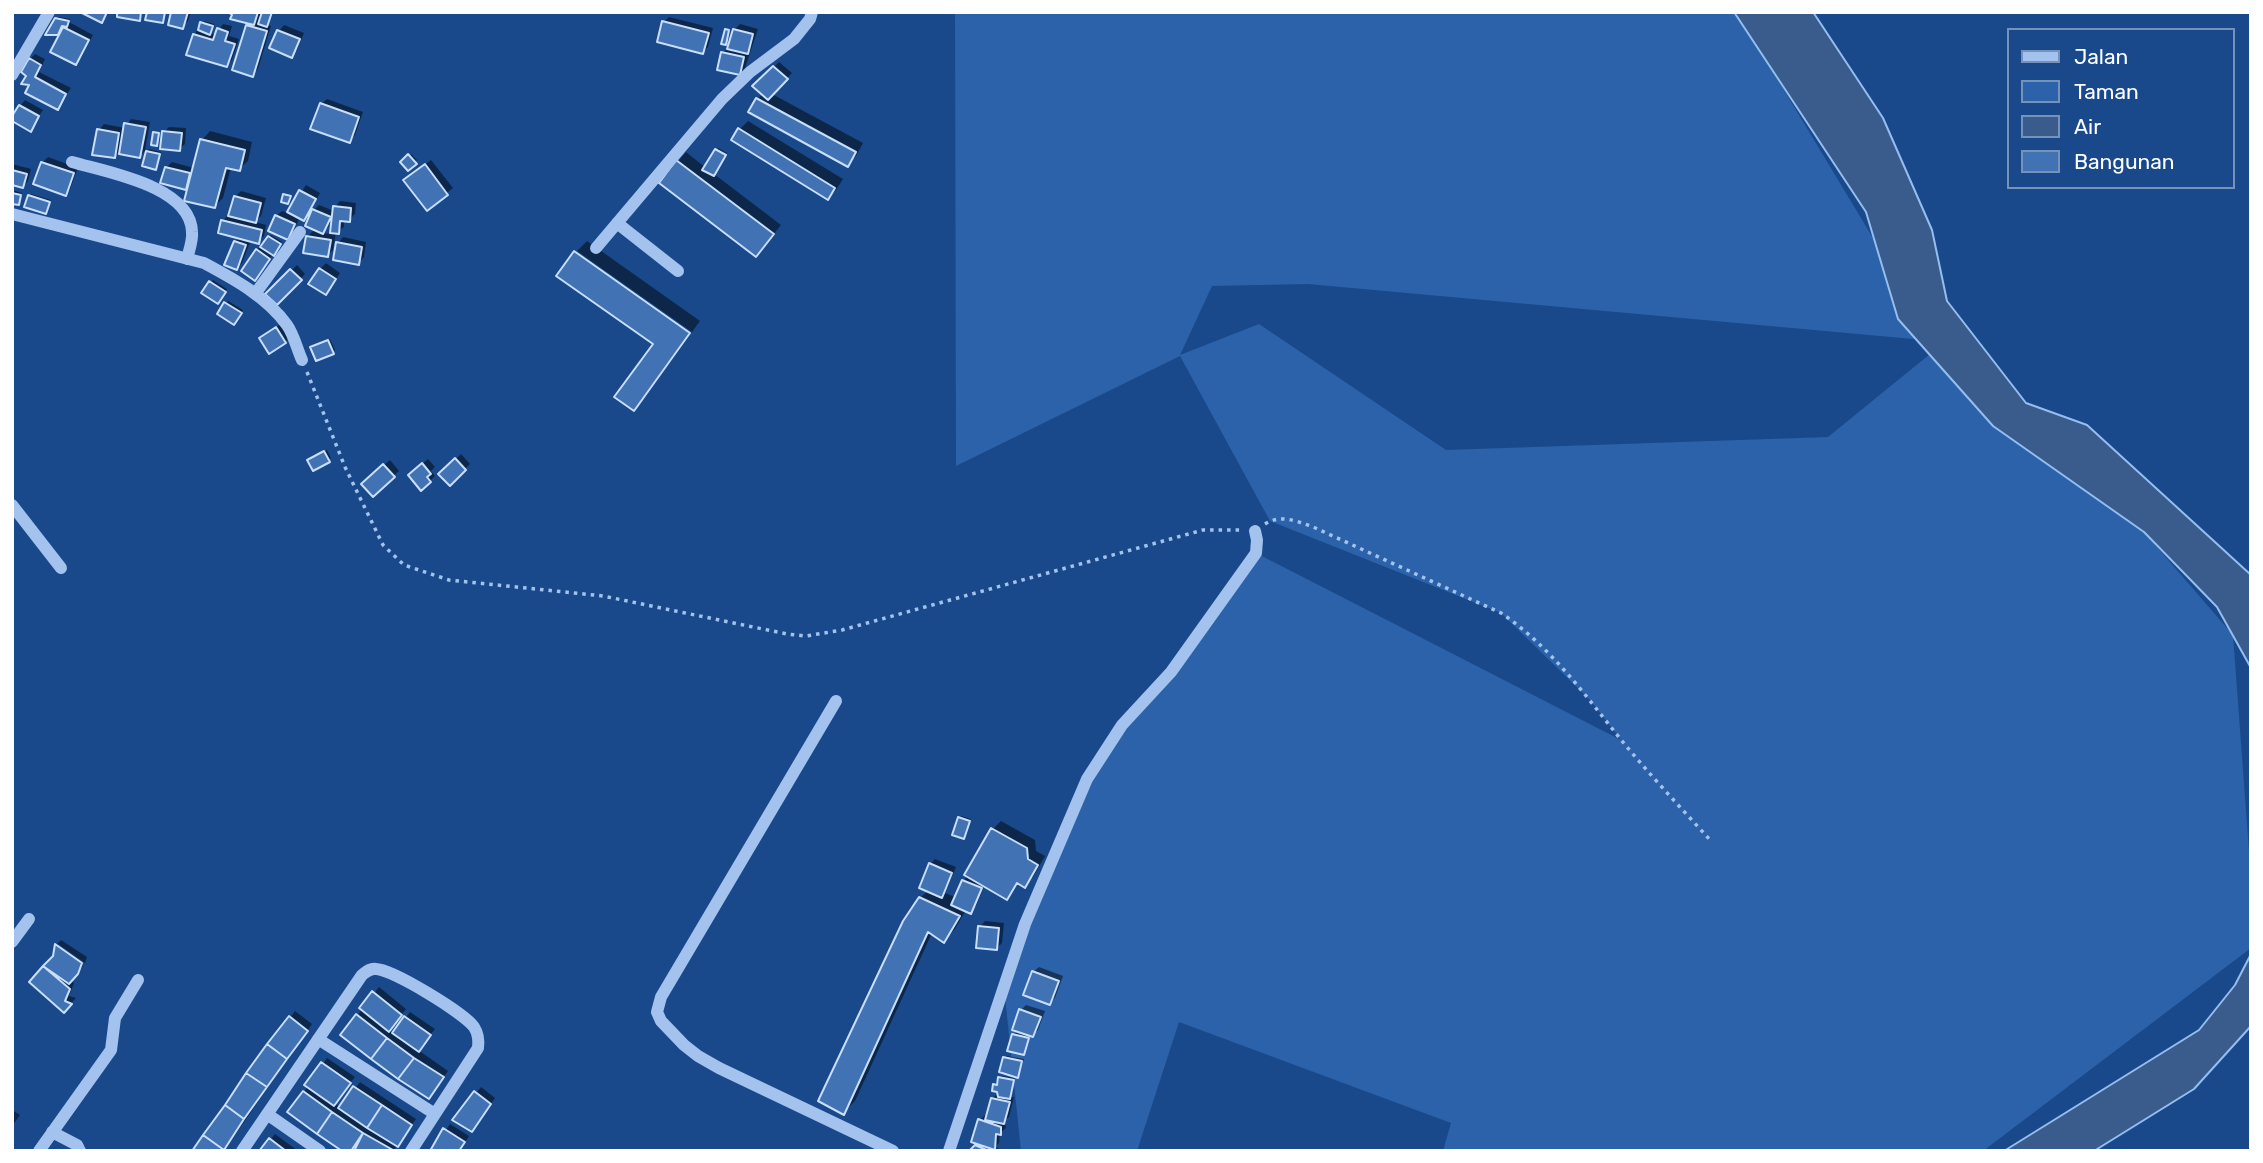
<!DOCTYPE html>
<html>
<head>
<meta charset="utf-8">
<style>
	body { margin:0 }
	#map { position:relative; width:2263px; height:1163px; overflow:hidden; background:#19498b; font-family:Rubik,sans-serif }
	canvas { display:block }
	.frame { position:absolute; inset:0; border:14px solid #fff; pointer-events:none }
	.legend { position:absolute; left:2007px; top:28px; width:228px; height:161px; box-sizing:border-box; background:#19498b; border:2px solid #7592b9; margin:0; padding:9px 12px; list-style:none; font-size:21px; color:#fff }
	.legend li { display:flex; align-items:center; gap:14px; height:35px }
	.legend b { width:35px; border:2px solid #7592b9 }
</style>
</head>
<body>
<div id="map">
<canvas width="2263" height="1163"></canvas>
<div class="frame"></div>
<ul class="legend">
<li><b style="height:9px;background:#a3c3ee"></b>Jalan</li>
<li><b style="height:19px;background:#2b62a9"></b>Taman</li>
<li><b style="height:19px;background:#395c8d"></b>Air</li>
<li><b style="height:19px;background:#4172b3"></b>Bangunan</li>
</ul>
</div>
<script>
const ctx = document.querySelector('canvas').getContext('2d');
ctx.lineJoin = 'round';
function fill(path, color) { ctx.fillStyle = color; ctx.fill(path, 'evenodd'); }
function stroke(path, color, width, dash) { ctx.strokeStyle = color; ctx.lineWidth = width; ctx.lineCap = dash ? 'butt' : 'round'; ctx.setLineDash(dash || []); ctx.stroke(path); }
const green = new Path2D(`
	M955,12h782l198,329 -627,-57 -96,2 -32,69 79,-31 187,126 382,-13 102,-83 88,89 126,89 89,103 18,243v70l-268,203h-540l8,-28 -272,-101 -42,129h-116l-17,-164 98,-233 154,-201 365,187 -30,-39 -90,-88 -231,-92 -90,-165 -224,110z`);
const water = new Path2D(`
	M1734,12h79l70,106 49,112 15,71 79,102 61,22 164,150v93l-34,-61 -73,-75 -151,-106 -95,-107 -32,-107z
	M2251,954v72l-57,63 -100,62h-90l195,-121 36,-45z`);
const shadow = new Path2D(`
	M173,12h18l-3,9 -6,6z
	M231,12h41l-4,13 3,1 -13,43 -6,6 -4,-49 3,-3z
	M59,17l11,2 -1,3 24,13 -12,23 -6,5 -10,-35 2,-2 -11,-7z
	M669,17l44,11 -5,19 -5,5 -39,-30z
	M204,21l10,3 -5,9 7,2 7,-11 9,2 -3,10 10,3 -7,21 -5,5 -33,-30z
	M740,24l18,5 -13,39 -5,5 -17,-20 5,-5 6,-18z
	M284,25l20,8 -7,17 -5,6 -13,-25z
	M35,54l10,5 -6,13 32,16 -14,20 -26,-24 -3,-8 2,-17z
	M779,62l13,11 -20,21 91,49 -7,13 -8,8 -90,-65 5,-6 -8,-7z
	M327,99l36,13 -8,23 -6,6 -28,-37z
	M25,100l18,10 -13,19 -10,-23z
	M131,119l19,3 -5,29 -5,5 -18,-7 -8,7 -15,-26 5,-6 21,4z
	M748,121l95,58 -7,11 -8,8 -88,-69z
	M169,127l17,1 -1,16 -6,5 -15,-17z
	M210,131l42,11 -4,19 -9,8 -8,-2 -8,31 -8,8 -24,-24 -6,6 -19,-20 6,-6 22,6 8,-28z
	M718,148l9,5 -13,21 67,51 -17,21 -103,-64 25,-30 20,16z
	M149,149l12,3 -5,16 -9,-17z
	M411,154l6,6 -9,8 -6,-6z
	M48,157l30,11 -8,21 -5,5 -30,-11 8,-21z
	M431,160l22,28 -25,20 -17,-33z
	M12,164l19,5 -3,12 -5,5 -11,-3z
	M306,185l14,8 -11,21 -6,5 -3,-2 -7,15 -6,6 -11,-22 6,-5 6,2z
	M12,190l10,3 -4,11 -6,-2z
	M241,191l25,7 -5,18 -6,6 11,3 -2,11 -6,6 -7,-2 -9,23 -5,5 -2,-26 5,-5 -17,-16 5,-6 7,-18z
	M31,194l20,6 -5,12 -17,-16z
	M340,201l16,2 -1,11 -6,6 -5,-1v8l-8,5 -3,18 -6,5 -19,-19 7,-7 -1,-19 5,-5 15,6 1,-4zM334,216l-2,18 -10,-1 6,-6z
	M271,235l11,7 -27,37 2,-29z
	M343,237l23,5 -2,15 -6,6 -20,-20z
	M587,241l113,80 -8,11 -115,-81z
	M575,254l115,81 -45,62 -11,12 21,-66z
	M326,263l14,10 -9,14 -11,-18z
	M297,265l8,9 -28,29 -9,-9z
	M213,280l14,9 -7,11 -16,-7z
	M228,301l15,9 -7,11 -17,-7z
	M282,323l8,14 -5,5 -24,-4z
	M330,339l5,11 -2,2 -21,-5z
	M327,450l4,8 -17,11 -2,-10z
	M461,454l9,10 -20,20 -9,-10z
	M428,459l7,8 -4,4 4,5 -5,5 -15,-11z
	M390,460l9,11 -26,23 -4,-16z
	M961,816l10,3 -7,18 -5,-19z
	M1001,821l34,19 1,11 9,5 -12,21 -9,9 -5,-3 -12,15 -22,-13 -9,21 -5,6 -5,-2 -11,19 -12,12 -11,-8 -77,168 -12,12 77,-215 9,-8 1,-26 5,-5 21,8 -11,26 10,4 38,-68z
	M985,921l19,2 -2,20 -5,5 -17,-21z
	M61,940l26,17 -2,6 -27,-19v5l25,17 -13,14 4,3 -5,13 7,2 -12,13 -32,-29 22,-25 2,-12z
	M1039,967l24,9 -8,22 -6,5 -16,-31z
	M379,987l27,22 -17,21 5,3 16,-21 25,17 -17,21 30,21 -19,26 -72,-81z
	M1026,1005l19,6 -7,19 -5,5h-3l-7,18 -10,-18 5,-5 3,-20z
	M295,1011l17,13 -88,127h-30z
	M1007,1056l17,3 -6,17 -13,-18z
	M327,1058l28,19 -21,26 7,4 19,-25 56,37 -23,32h-37l3,-10 -9,10 -46,-59z
	M1002,1076l13,2 -4,19h3l-5,20 -5,4 2,7 -6,5 -1,10 -3,3 4,5h-29l8,-8 1,-23 5,-5 3,1 4,-17 8,-8 -6,-6 5,-2z
	M481,1087l14,11 -23,32 4,-37z
	M12,1110l8,5 -8,11z
	M450,1124l19,12 -9,15h-28z
	M275,1134l23,17h-41l2,-2 3,1z`);
const building = new Path2D(`
	M80,12h27l-5,11z
	M117,12h24l-1,9 -23,-4z
	M147,12h18l-2,11 -18,-3z
	M171,12h17l-5,17 -15,-4z
	M229,12h29l-4,13 -24,-6 2,-4z
	M262,12h10l-5,15 -9,-3z
	M55,18l14,3 -2,6 -5,-1 -4,9h-13z
	M662,21l47,12 -6,21 -46,-12z
	M200,22l13,4 -3,9 -12,-5z
	M246,25l21,6 -14,46 -21,-7z
	M63,27l26,13 -13,25 -26,-13z
	M217,28l11,4 -3,9 10,3 -8,23 -41,-12 7,-21 20,6z
	M725,29l4,1 -3,15 -5,-1z
	M733,29l20,5 -5,20 -21,-5z
	M277,30l23,9 -8,19 -23,-10z
	M721,52l23,5 -4,18 -23,-5z
	M29,58l12,7 -6,12 31,17 -8,16 -33,-17 4,-8 -8,-1 5,-8 -5,-4z
	M773,66l15,13 -20,21 -16,-14z
	M756,98l100,54 -8,15 -100,-55z
	M320,103l39,14 -9,26 -40,-14z
	M19,105l20,11 -8,16 -19,-11v-5z
	M124,123l22,4 -6,31 -21,-4z
	M738,128l97,60 -7,12 -97,-60z
	M97,129l22,4 -4,25 -23,-3z
	M162,131l20,2 -2,18 -20,-2z
	M153,132l6,1 -2,13 -6,-1z
	M200,139l45,11 -5,21 -14,-3 -11,40 -31,-7z
	M715,149l11,6 -12,21 -12,-6z
	M146,151l14,3 -4,16 -14,-4z
	M408,154l9,10 -9,7 -8,-9z
	M676,160l98,74 -18,23 -97,-74z
	M41,162l33,11 -8,23 -33,-12z
	M425,164l23,31 -21,16 -24,-31z
	M165,167l25,6 -4,17 -26,-7z
	M12,170l15,4 -4,14 -11,-3z
	M299,190l17,9 -12,22 -17,-9z
	M12,193l9,2 -2,10 -7,-1z
	M283,194l8,2 -3,8 -7,-2z
	M28,195l22,7 -4,12 -22,-7z
	M234,196l27,7 -5,20 -28,-7z
	M333,206l18,2 -1,14 -10,-1 -1,13 -9,-1z
	M312,209l19,8 -8,17 -18,-8z
	M275,215l20,9 -7,16 -20,-9z
	M221,220l41,10 -3,14 -41,-11z
	M268,236l13,8 -7,12 -14,-9z
	M306,236l25,4 -3,17 -25,-4z
	M234,241l12,4 -9,25 -13,-5z
	M336,242l26,5 -3,18 -26,-5z
	M256,249l14,10 -15,22 -14,-10z
	M574,251l116,82 -56,78 -20,-14 39,-53 -97,-68z
	M319,268l17,11 -10,16 -18,-11z
	M290,269l12,11 -25,25 -12,-11z
	M209,281l17,11 -8,12 -17,-11z
	M224,302l18,11 -8,12 -17,-11z
	M276,327l10,16 -17,11 -10,-16z
	M328,340l6,14 -18,7 -6,-14z
	M324,451l6,11 -17,9 -6,-11z
	M455,458l11,12 -16,16 -12,-12z
	M422,463l9,11 -4,3 4,5 -10,9 -13,-16z
	M383,464l12,13 -22,20 -12,-13z
	M958,817l12,4 -6,18 -12,-4z
	M991,828l36,20 1,11 10,6 -13,23 -8,-5 -10,17 -43,-25z
	M929,863l23,10 -10,25 -23,-10z
	M962,880l20,8 -11,26 -20,-9z
	M919,897l41,19 -16,27 -16,-11 -84,183 -26,-14 85,-180z
	M978,926l21,2 -2,22 -21,-2z
	M55,944l27,19 -4,11 -9,10 -26,-18 10,-10z
	M43,966l27,23 -5,12 7,3 -8,9 -35,-31z
	M1032,971l27,10 -9,24 -27,-10z
	M372,991l30,24 -13,17 -30,-24z
	M1019,1009l22,8 -8,20 -21,-7z
	M356,1014l31,24 -16,21 -31,-24z
	M289,1016l19,15 -21,28 -20,-15z
	M404,1016l27,19 -12,17 -27,-19z
	M1012,1034l17,4 -5,17 -17,-4z
	M387,1038l27,20 -16,21 -27,-20z
	M267,1044l20,15 -20,28 -21,-14z
	M1003,1057l19,4 -4,17 -19,-6z
	M414,1058l30,19 -15,22 -31,-20z
	M321,1062l30,21 -17,23 -30,-21z
	M246,1073l21,14 -23,32 -19,-14z
	M998,1077l16,3 -4,19 -12,-2 -1,-5 -5,-1 1,-7 4,1z
	M353,1086l29,19 -15,23 -29,-20z
	M303,1091l29,21 -15,22 -30,-22z
	M474,1091l17,13 -19,28 -20,-12z
	M991,1098l19,4 -6,22 -19,-4z
	M225,1105l19,14 -20,31 -21,-15z
	M382,1105l30,20 -14,22 -31,-19z
	M332,1112l31,21 -12,18h-9l-25,-17z
	M978,1119l23,8v8l-5,-1 -1,16 -24,-8z
	M443,1128l22,14 -6,9h-29z
	M363,1133l30,17 -1,1h-38z
	M203,1135l21,15v1h-32z
	M269,1138l17,13h-27z
	M975,1145l14,6h-20z`);
const path = new Path2D(`
	M307,372l38,95 38,78 21,20 45,15 154,16 184,38 19,2 36,-6 361,-100h39
	M1265,524c16,-10 30,-3 46,2l190,87c49,33 84,82 121,128 28,34 59,67 89,100`);
const minor = new Path2D(`
	M12,75l37,-63
	M72,162c34,10 119,24 120,70 1,8 -3,19 -5,27
	M12,214l192,49c30,16 63,34 83,62 7,10 10,24 15,35
	M617,223l61,48
	M596,248l126,-149 28,-27 44,-33 16,-20 2,-7
	M255,294l45,-62
	M12,505l49,63
	M836,701l-175,296 -4,15 4,9 23,24 14,11 21,12 174,83
	M12,942l17,-23
	M318,1039l117,75
	M267,1114l53,37
	M52,1132l25,13 3,6
	M39,1151l72,-101 4,-32 23,-38
	M242,1151l120,-176c4,-3 8,-7 14,-6 16,0 88,44 98,58 4,6 5,13 4,21l-67,103
	M949,1151l76,-227 62,-145 35,-54 49,-53 85,-119 1,-13 -2,-9`);
fill(green, '#2b62a9');
fill(water, '#395c8d');
stroke(water, '#95bef0', 2);
fill(shadow, '#0007');
fill(building, '#4172b3');
stroke(building, '#c8defa', 2);
stroke(path, '#a3c3ee', 3.5, [3.5, 5]);
stroke(minor, '#a3c3ee', 12);
</script>
</body>
</html>
